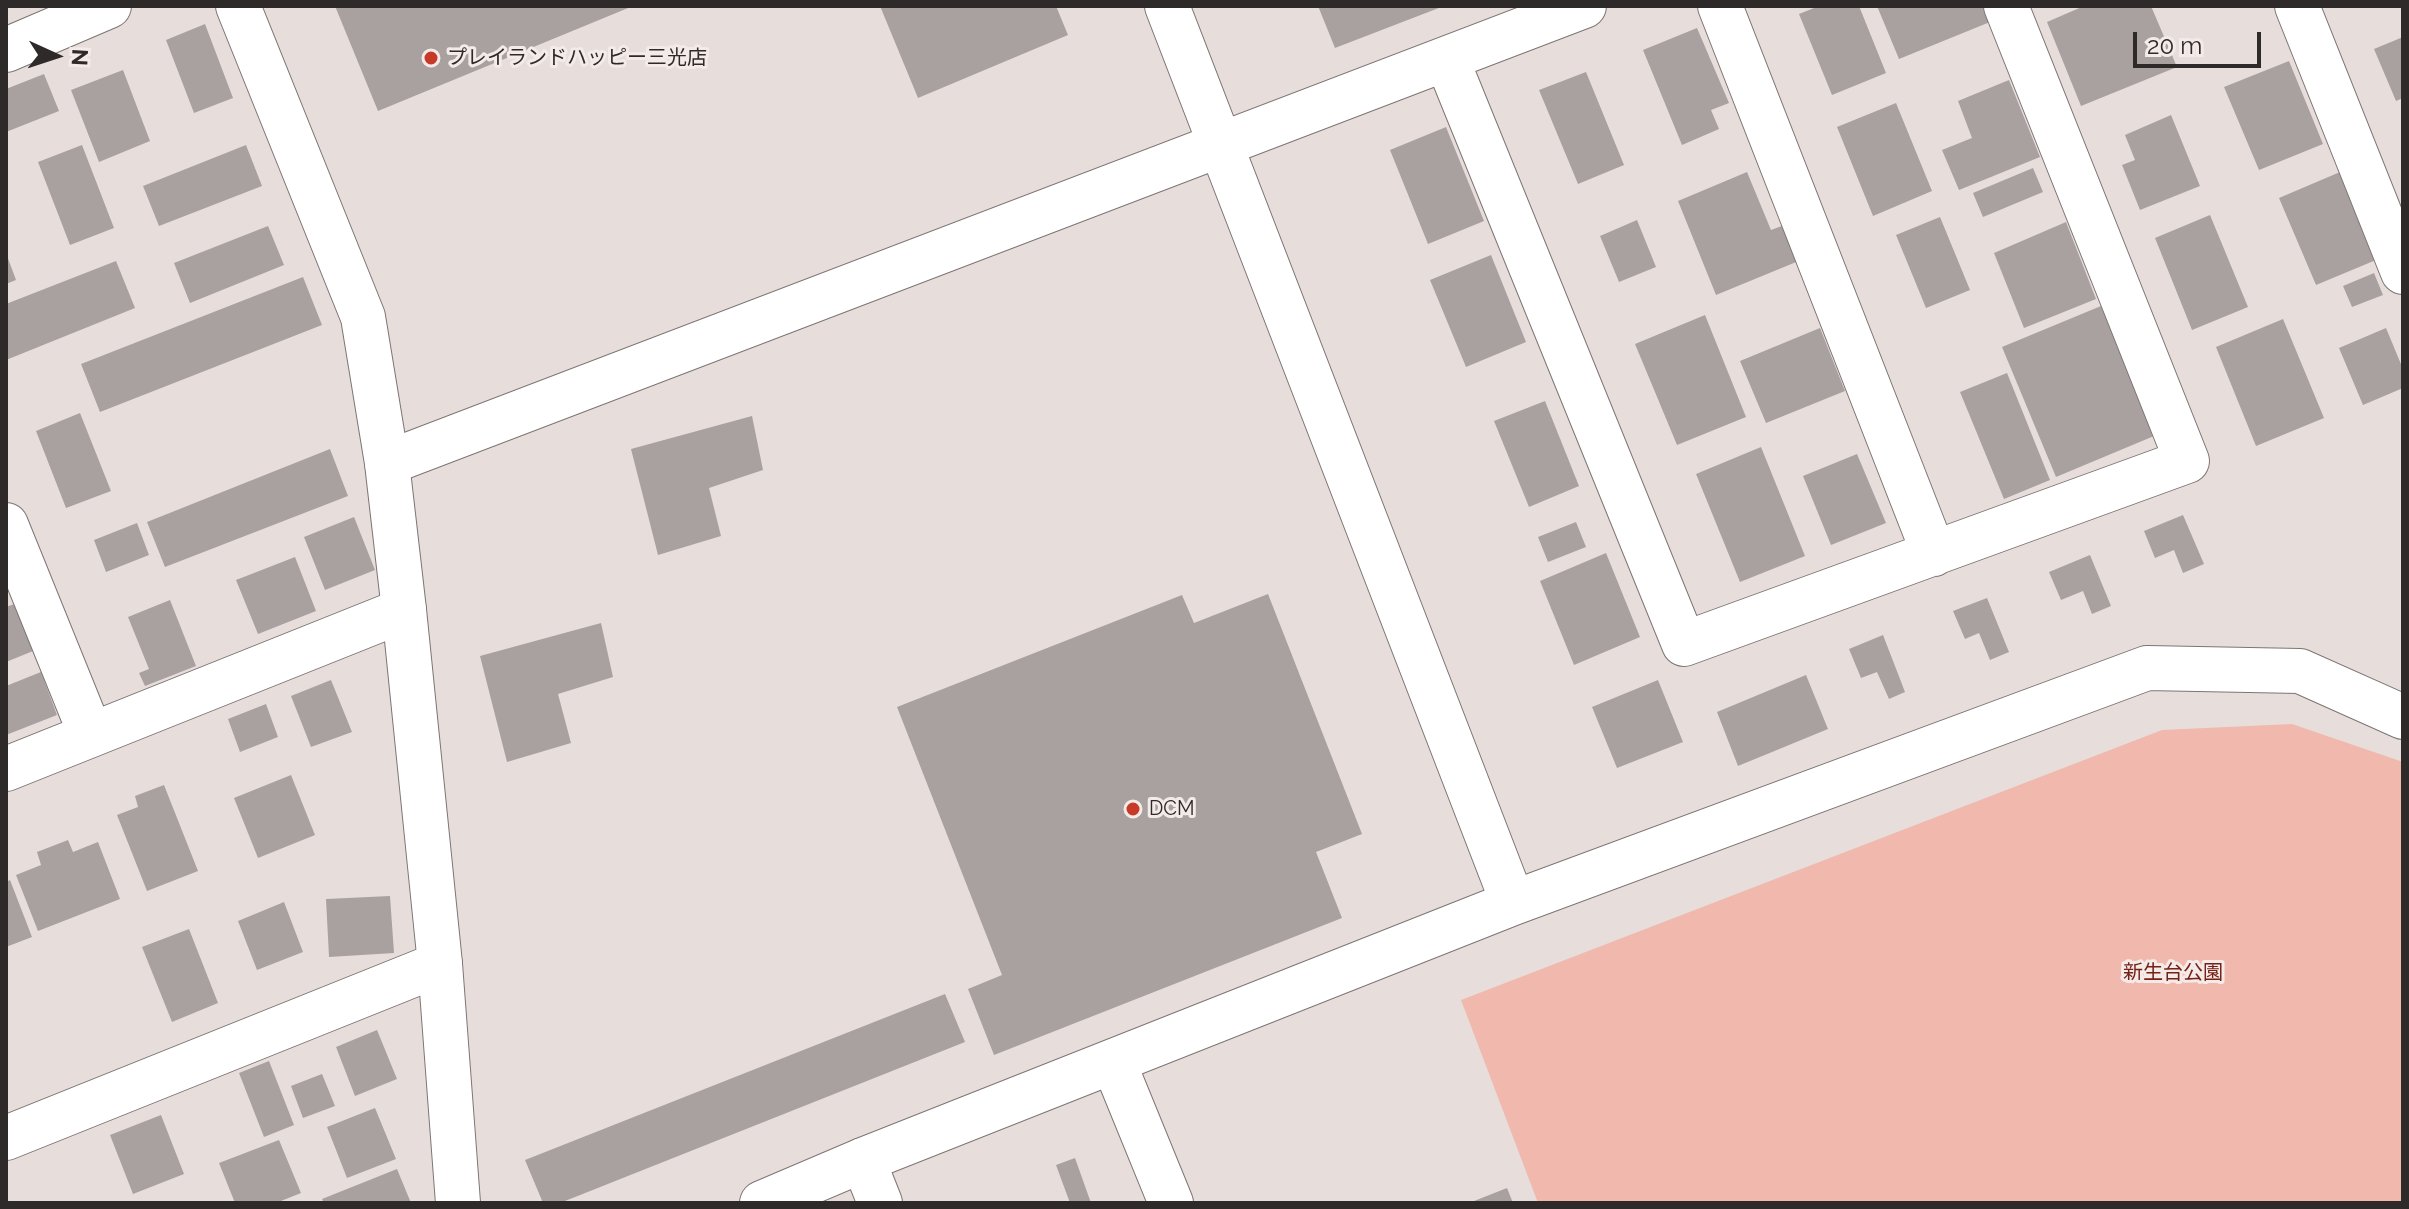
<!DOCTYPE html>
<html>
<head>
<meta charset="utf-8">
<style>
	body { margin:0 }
	#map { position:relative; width:2409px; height:1209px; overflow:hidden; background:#e7dedc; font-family:Raleway,sans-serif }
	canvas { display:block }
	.frame { position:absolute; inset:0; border:8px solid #2d2a29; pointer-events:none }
	.north { position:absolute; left:16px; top:16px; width:80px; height:80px; -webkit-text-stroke:6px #f4ebe9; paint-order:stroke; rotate:93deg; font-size:22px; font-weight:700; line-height:32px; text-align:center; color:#2d2a29 }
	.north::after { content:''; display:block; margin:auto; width:28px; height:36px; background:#2d2a29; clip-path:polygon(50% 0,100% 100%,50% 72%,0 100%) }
	.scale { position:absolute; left:2133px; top:32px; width:128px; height:36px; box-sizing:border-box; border:4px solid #2d2a29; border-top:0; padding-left:10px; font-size:24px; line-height:28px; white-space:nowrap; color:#2d2a29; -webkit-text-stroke:6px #f4ebe9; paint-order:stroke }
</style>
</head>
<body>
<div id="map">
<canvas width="2409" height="1209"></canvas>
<div class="frame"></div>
<div class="north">N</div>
<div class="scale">20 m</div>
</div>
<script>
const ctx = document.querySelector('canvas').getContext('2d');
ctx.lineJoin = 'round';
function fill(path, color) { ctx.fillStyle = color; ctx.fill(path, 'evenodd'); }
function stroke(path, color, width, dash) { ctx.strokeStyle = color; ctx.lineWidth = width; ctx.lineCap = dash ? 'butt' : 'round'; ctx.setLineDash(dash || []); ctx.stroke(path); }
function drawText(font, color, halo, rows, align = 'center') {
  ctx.font = font + ' Raleway,"Noto Sans JP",sans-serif'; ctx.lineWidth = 6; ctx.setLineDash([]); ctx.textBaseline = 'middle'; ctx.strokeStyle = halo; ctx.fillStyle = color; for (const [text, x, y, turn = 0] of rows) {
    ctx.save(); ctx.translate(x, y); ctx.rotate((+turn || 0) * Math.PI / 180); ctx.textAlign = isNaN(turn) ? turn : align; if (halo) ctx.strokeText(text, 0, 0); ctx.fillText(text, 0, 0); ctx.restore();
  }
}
const green = new Path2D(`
	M2292,724l111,38v441h-865l-77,-203 701,-270z`);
const building = new Path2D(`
	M335,6h298l-255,105z
	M880,6h176l12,29 -150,63z
	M1318,6h126l-109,42z
	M1819,6h40l27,67 -54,22 -33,-81z
	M1877,6h106l7,16 -91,37z
	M2084,6h67l26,61 -96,39 -34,-84z
	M205,24l28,74 -39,15 -28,-73z
	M1697,28l32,75 -18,7 8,19 -37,16 -39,-95z
	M2403,37v61l-7,3 -22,-52z
	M2289,61l34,83 -64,26 -35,-83z
	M123,70l27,71 -51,21 -28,-72z
	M1586,72l38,93 -46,19 -39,-94z
	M44,74l15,37 -53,21v-43z
	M2009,80l31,77 -81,33 -17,-40 30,-12 -14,-37z
	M1896,103l36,88 -59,25 -36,-89z
	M2171,115l29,71 -60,24 -18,-45 13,-5 -10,-25z
	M1446,127l38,94 -56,23 -38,-94z
	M82,145l32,83 -44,17 -32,-83z
	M246,145l16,41 -103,40 -16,-40z
	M2033,168l10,24 -60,25 -10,-24z
	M1747,172l24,58 16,-6 14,36 -85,35 -38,-94z
	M2340,172l36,88 -60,25 -37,-87z
	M2210,215l38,92 -56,23 -37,-92z
	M1940,217l30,73 -44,18 -30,-73z
	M1637,220l19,47 -37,15 -19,-46z
	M2066,222l30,77 -72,29 -30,-75z
	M268,226l16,39 -94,38 -16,-40z
	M6,253l10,27 -10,4z
	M1491,255l35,87 -60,25 -36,-87z
	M116,261l19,47 -129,52v-56z
	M2374,273l9,22 -31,12 -9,-21z
	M303,277l19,48 -222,87 -19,-48z
	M2101,306l53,130 -98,41 -54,-130z
	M1705,315l41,102 -69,28 -42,-101z
	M2283,319l41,99 -68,28 -40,-99z
	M1820,328l25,63 -79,32 -26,-62z
	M2386,328l17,41v19l-40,17 -24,-57z
	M2007,373l43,107 -46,19 -44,-107z
	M1545,401l34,85 -50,21 -35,-86z
	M80,413l31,78 -45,17 -30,-77z
	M752,416l11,54 -54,18 12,48 -63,19 -27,-106z
	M1761,447l44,109 -65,26 -44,-108z
	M330,449l18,47 -183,71 -18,-45z
	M1857,454l29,69 -55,22 -28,-69z
	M2183,515l21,49 -21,9 -9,-23 -19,8 -11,-27z
	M354,517l21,53 -50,20 -21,-53z
	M1576,522l10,25 -38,15 -10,-25z
	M137,523l12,32 -43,17 -12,-32z
	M1606,553l34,84 -66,28 -34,-84z
	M2090,555l21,51 -19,8 -9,-23 -22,9 -12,-28z
	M295,557l21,54 -58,23 -22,-54z
	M1268,594l94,240 -46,18 26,66 -348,137 -26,-66 34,-14 -105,-268 285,-112 12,28z
	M1987,598l22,54 -19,8 -11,-27 -14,6 -12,-28z
	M170,600l26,66 -51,20 -6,-13 10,-4 -21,-52z
	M20,602l18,47 -32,13v-55z
	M601,623l12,54 -55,17 13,49 -64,19 -27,-106z
	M1883,635l22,57 -16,7 -12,-27 -16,6 -12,-29z
	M41,672l16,43 -51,20v-49z
	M1806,675l22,54 -90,37 -21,-54z
	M331,680l21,52 -41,15 -20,-51z
	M1658,680l25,62 -66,26 -25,-61z
	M266,704l12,33 -38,15 -12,-33z
	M291,775l24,60 -57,23 -24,-60z
	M164,785l34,86 -51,20 -30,-76 21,-8 -3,-11z
	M68,840l5,12 25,-10 22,57 -82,32 -22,-56 25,-10 -4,-13z
	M10,880l22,57 -26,10v-65z
	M390,896l4,57 -65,4 -3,-58z
	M284,902l19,50 -46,18 -19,-49z
	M189,929l29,74 -46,19 -30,-75z
	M945,994l20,48 -405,161h-17l-18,-43z
	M377,1030l20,49 -42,17 -19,-49z
	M269,1061l25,64 -30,12 -25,-64z
	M322,1074l13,32 -32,12 -12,-32z
	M375,1108l21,51 -49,19 -20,-51z
	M161,1115l23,59 -51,20 -23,-59z
	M279,1140l22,53 -25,10h-41l-16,-40z
	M1075,1158l16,45h-21l-14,-38z
	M397,1169l14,34h-87l-2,-4z
	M1507,1188l6,15h-44z`);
const street = new Path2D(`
	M1720,6l214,548
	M2297,6l106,266
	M6,50l103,-44
	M1447,60l237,584 503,-183 -181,-455
	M387,463l1197,-457
	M6,525l85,210
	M6,769l398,-159
	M6,1138l434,-174
	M863,1160l17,43`);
const secondary = new Path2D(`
	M238,6l125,311 24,146 17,147 36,354 18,239
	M1167,6l346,897
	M1113,1061l58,142
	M762,1203l101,-43 650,-257 634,-235 153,3 103,46`);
const markers = [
	[431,58,8,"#c63a27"],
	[1133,809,8,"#c63a27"]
];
const poiNames = [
	["プレイランドハッピー三光店",447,58],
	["DCM",1149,809]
];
const parkNames = [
	["新生台公園",2173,973]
];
fill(green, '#f1b8ad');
fill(building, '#a9a19f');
stroke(street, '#7d7574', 46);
stroke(secondary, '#7d7574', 46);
stroke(street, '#fff', 44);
stroke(secondary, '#fff', 44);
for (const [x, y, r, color] of markers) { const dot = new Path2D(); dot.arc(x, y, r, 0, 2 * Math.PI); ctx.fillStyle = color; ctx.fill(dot); stroke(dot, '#f4ebe9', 3); }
drawText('20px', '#2d2a29', '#f4ebe9', poiNames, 'left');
drawText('20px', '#762115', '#f4ebe9', parkNames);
</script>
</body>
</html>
